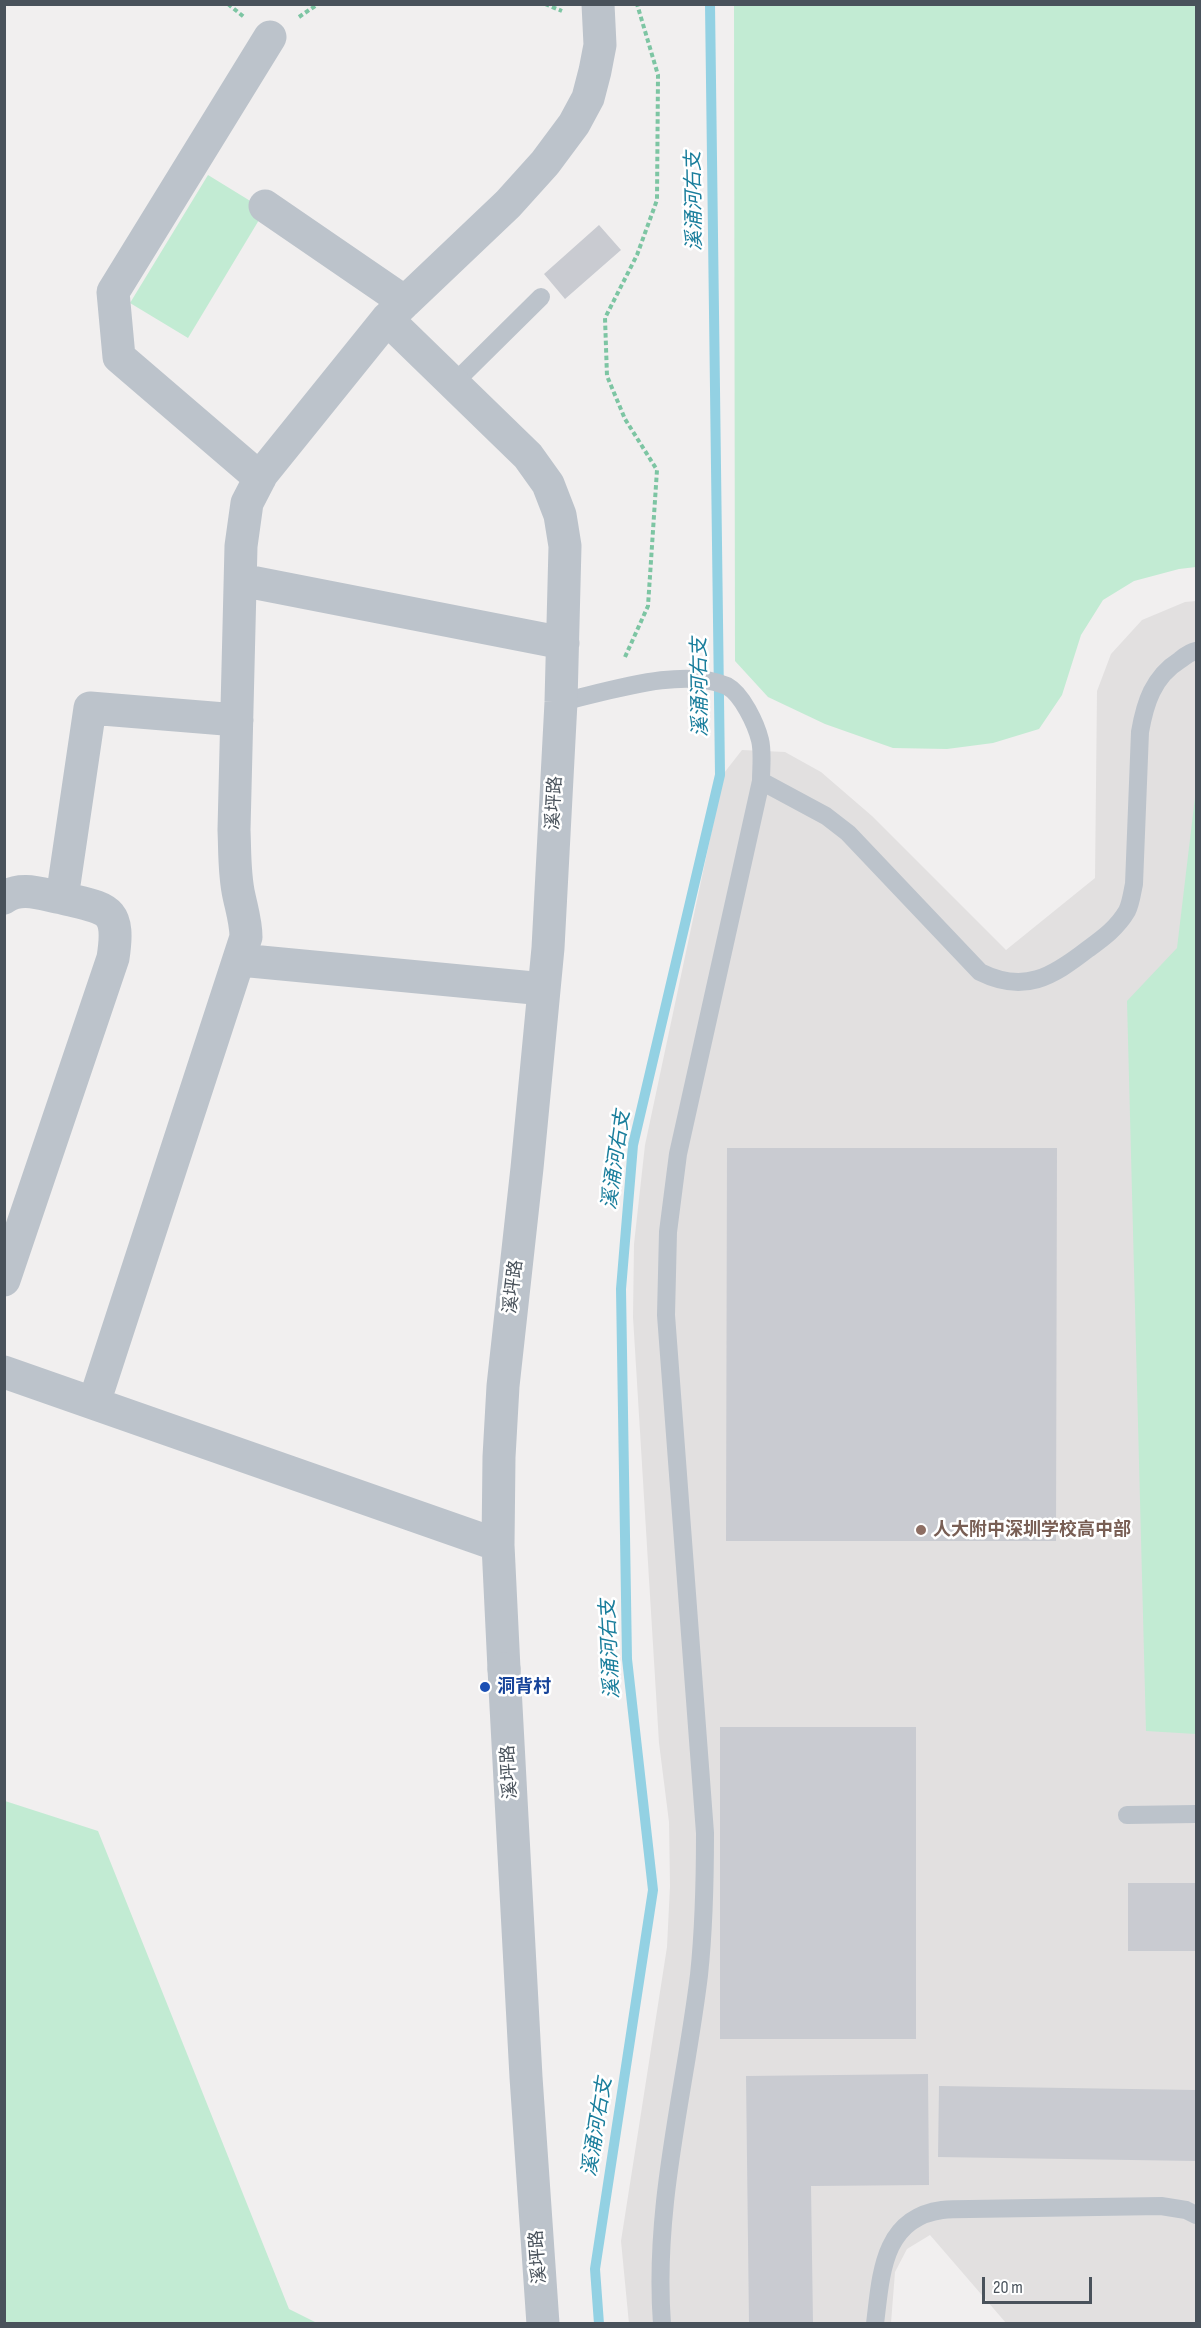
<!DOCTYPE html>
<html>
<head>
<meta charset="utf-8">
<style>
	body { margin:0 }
	#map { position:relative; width:1201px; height:2328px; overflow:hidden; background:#f1efef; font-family:"Sofia Sans Condensed",sans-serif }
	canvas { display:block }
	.frame { position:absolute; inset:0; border:6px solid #49525b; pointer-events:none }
	.scale { position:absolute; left:982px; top:2277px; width:110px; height:27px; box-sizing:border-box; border:3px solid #49525b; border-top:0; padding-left:8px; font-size:18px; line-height:21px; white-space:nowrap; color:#49525b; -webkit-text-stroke:4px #fff; paint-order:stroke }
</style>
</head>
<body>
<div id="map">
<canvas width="1201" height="2328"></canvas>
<div class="frame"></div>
<div class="scale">20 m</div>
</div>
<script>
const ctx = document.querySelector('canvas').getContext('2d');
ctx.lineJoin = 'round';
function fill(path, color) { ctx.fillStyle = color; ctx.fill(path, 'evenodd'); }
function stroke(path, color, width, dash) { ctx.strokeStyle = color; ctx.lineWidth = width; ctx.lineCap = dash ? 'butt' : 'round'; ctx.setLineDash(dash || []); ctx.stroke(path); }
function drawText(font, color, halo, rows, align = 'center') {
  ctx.font = font + ' "Sofia Sans Condensed","Noto Sans SC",sans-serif'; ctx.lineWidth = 5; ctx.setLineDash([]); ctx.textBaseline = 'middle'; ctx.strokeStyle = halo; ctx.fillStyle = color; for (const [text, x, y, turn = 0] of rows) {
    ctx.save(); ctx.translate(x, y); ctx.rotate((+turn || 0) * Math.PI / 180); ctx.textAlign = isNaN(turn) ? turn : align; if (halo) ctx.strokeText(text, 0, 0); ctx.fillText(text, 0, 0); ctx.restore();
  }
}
const education = new Path2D(`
	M1196,601v1722h-190l-76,-88 -23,14 -12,23 -4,51 -262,1 -8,-83 46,-294 3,-61 -1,-64 -10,-79 -26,-426 1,-73 11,-99 79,-372 18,-23 43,2 36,20 51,44 134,134 89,-72 2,-187 14,-37 31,-34 43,-18z`);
const green = new Path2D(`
	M734,5h462v562l-17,2 -45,12 -31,19 -22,35 -19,60 -23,34 -46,14 -46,6 -54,-1 -68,-24 -57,-27 -33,-36z
	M208,175l57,35 -77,128 -58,-35z
	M1196,789v945l-50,-3 -19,-730 50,-53z
	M5,1801l93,30 191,478 28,14h-312z`);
const stream = new Path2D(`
	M599,2324l-4,-55 58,-379 -26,-231 -6,-370 12,-144 87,-370 -10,-771`);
const building = new Path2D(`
	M599,225l22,25 -56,49 -21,-25z
	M727,1148h330l-1,393h-330z
	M720,1727h196v312h-196z
	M1128,1883h68v68h-68z
	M928,2074l1,111 -118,1 2,138h-64l-3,-248z
	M939,2086l257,4v71l-258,-4z`);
const path = new Path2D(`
	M228,4l16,13
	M545,4l17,7
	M299,17l19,-13
	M625,657l23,-51 9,-136 -32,-51 -18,-43 -2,-58 32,-63 20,-55 1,-125 -21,-71`);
const service = new Path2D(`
	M453,384l88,-87
	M561,702c46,-10 122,-36 166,-16 15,8 29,38 33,54 3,12 1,28 1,41l-83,373 -10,78 -2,83 39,518c0,48 -1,95 -6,142 -14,116 -46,231 -37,349
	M761,781l65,35 22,17 132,139c44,22 72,5 108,-23 15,-11 29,-21 39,-38 4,-8 5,-18 7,-27l6,-152c5,-29 13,-55 40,-72 5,-4 10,-8 16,-9
	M1127,1815l69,-1
	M875,2324c6,-48 7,-106 67,-114 9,-1 19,-1 28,-1l191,-3 25,4 10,5`);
const minor = new Path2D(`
	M265,206l140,96
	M387,319l141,137 20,28 12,31 5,31 -4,156 -13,246 -21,220 -24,218 -4,71 -1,88 6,124
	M260,478l-141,-121 -6,-65 157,-255
	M241,580l322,63
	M4,898c17,-13 40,-3 58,0
	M240,960l304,29
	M4,1280l109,-322c8,-52 -7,-49 -51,-60l28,-190 147,12
	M4,1372l494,173
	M94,1403l152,-466c0,-14 -4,-27 -7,-41 -5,-22 -4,-45 -5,-66l7,-284 6,-43 15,-29 125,-155 121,-115 37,-41 29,-39 14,-26 7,-27 5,-26 -2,-41`);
const tertiary = new Path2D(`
	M504,1669l22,408 17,247`);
const markers = [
	[921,1530,6,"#8d6e63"],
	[485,1687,6,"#1a4fb4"]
];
const streetNames = [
	["溪坪路",555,803,-87],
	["溪坪路",514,1287,-83],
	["溪坪路",510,1772,-93],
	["溪坪路",539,2257,-94]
];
const educationNames = [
	["人大附中深圳学校高中部",933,1530]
];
const transitNames = [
	["洞背村",497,1687]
];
const waterNames = [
	["溪涌河右支",695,201,-91],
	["溪涌河右支",701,687,-91],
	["溪涌河右支",617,1160,-82],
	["溪涌河右支",611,1649,-93],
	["溪涌河右支",598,2127,-81]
];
fill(education, '#e2e0e0');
fill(green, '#c2ebd3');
stroke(stream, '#93d1e3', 10);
fill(building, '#c9cbd1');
stroke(path, '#7dc5a3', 4, [4.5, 3]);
stroke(service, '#bcc3cb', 18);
stroke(minor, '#bcc3cb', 33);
stroke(tertiary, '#bcc3cb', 33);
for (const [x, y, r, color] of markers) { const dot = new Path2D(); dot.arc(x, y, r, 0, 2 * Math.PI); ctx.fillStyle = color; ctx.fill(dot); stroke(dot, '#fff', 2); }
drawText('18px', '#49525b', '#fff', streetNames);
drawText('bold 18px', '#785e54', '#fff', educationNames, 'left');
drawText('bold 18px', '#164399', '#fff', transitNames, 'left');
drawText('italic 20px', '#1a7e9c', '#fff', waterNames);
</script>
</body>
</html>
